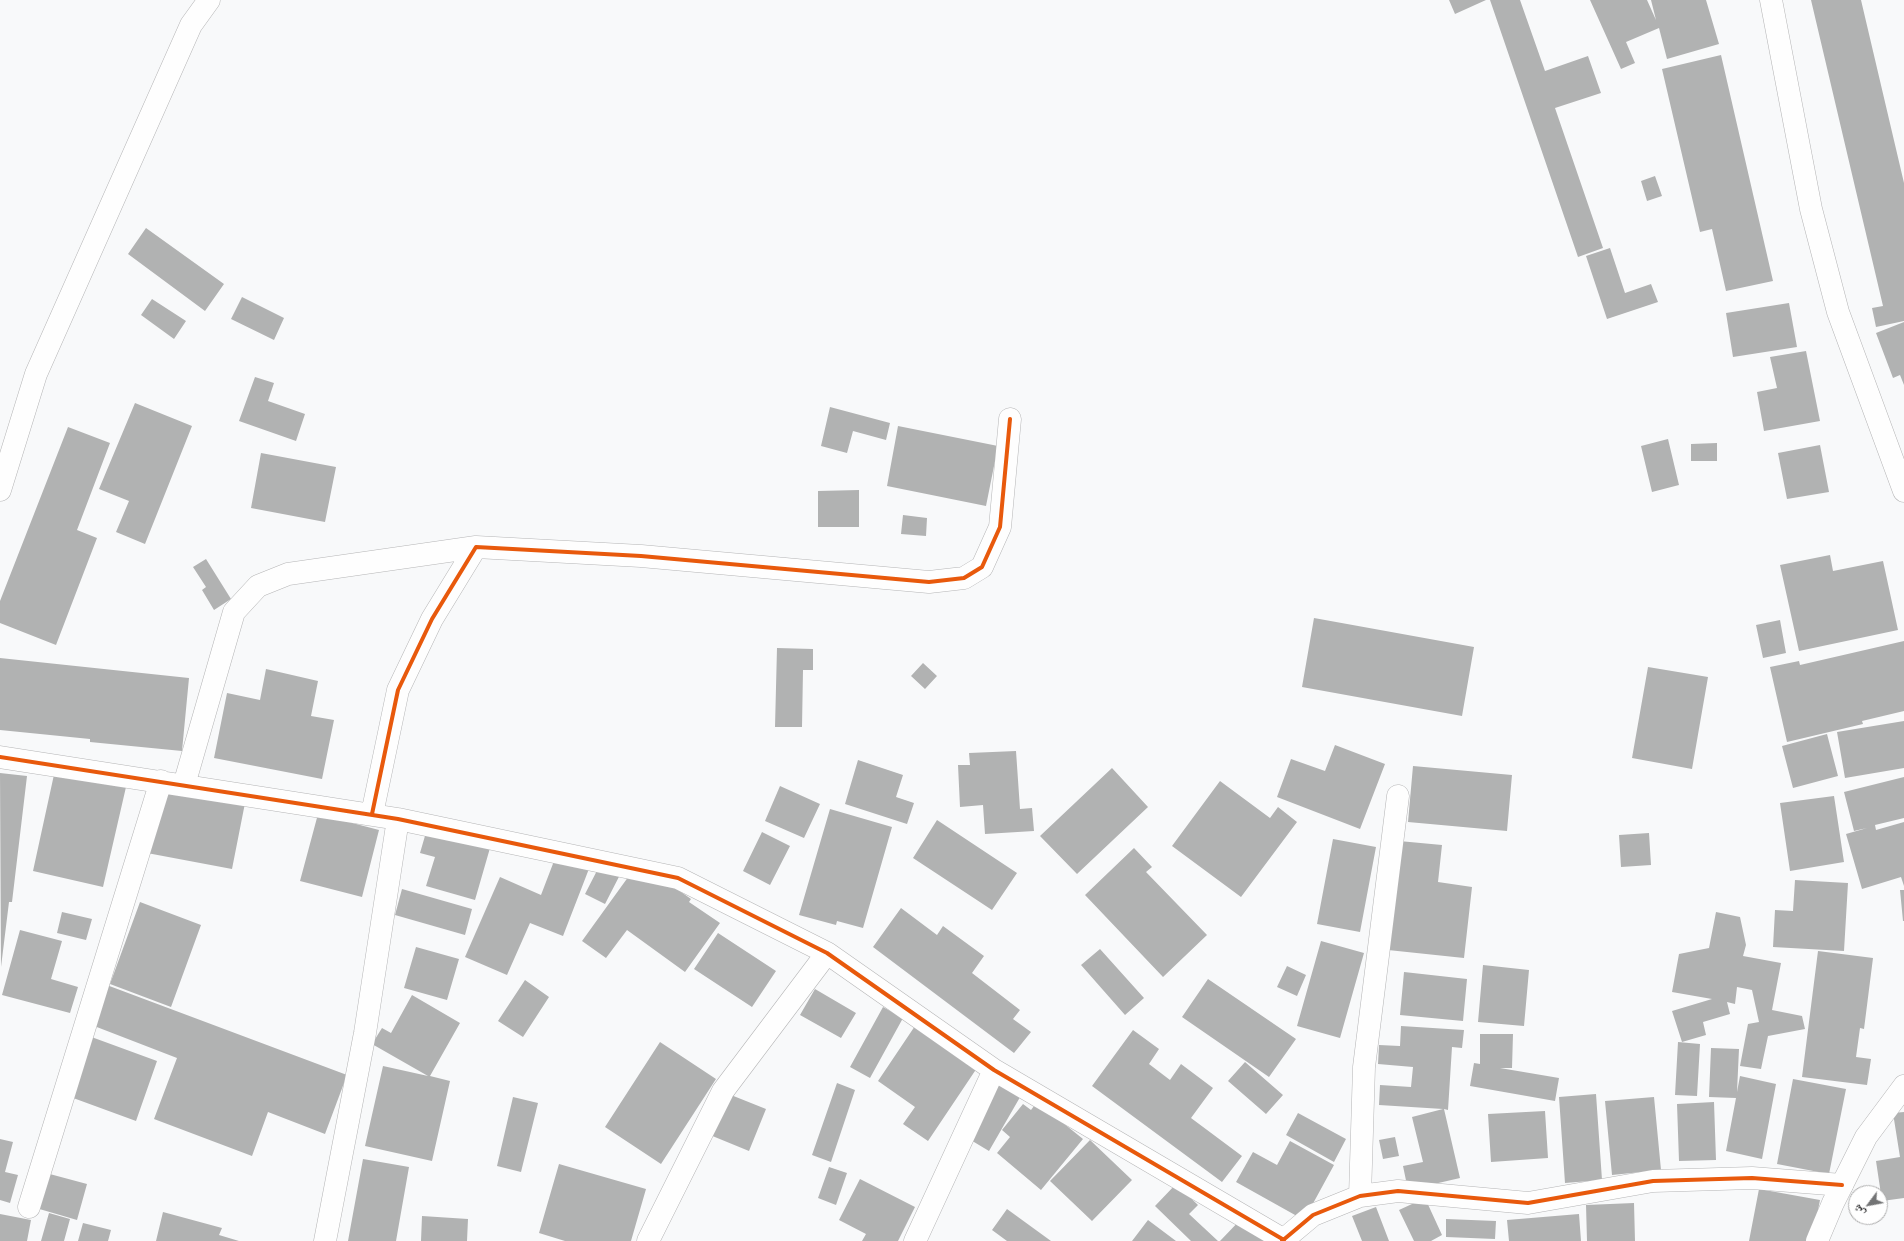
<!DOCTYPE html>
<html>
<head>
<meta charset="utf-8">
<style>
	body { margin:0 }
	#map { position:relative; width:1904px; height:1241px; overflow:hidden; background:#f8f9fa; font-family:"Crimson Pro","Noto Naskh Arabic",serif }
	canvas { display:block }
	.north { position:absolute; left:1848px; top:1185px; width:40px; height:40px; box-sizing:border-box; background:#fff; border:1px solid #ababab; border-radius:50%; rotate:238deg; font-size:11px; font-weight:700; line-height:16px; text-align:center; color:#2c2c2d }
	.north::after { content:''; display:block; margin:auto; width:14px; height:18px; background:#737475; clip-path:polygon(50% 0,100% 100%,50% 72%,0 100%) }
</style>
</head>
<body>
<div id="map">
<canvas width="1904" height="1241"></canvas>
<div class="north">ش</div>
</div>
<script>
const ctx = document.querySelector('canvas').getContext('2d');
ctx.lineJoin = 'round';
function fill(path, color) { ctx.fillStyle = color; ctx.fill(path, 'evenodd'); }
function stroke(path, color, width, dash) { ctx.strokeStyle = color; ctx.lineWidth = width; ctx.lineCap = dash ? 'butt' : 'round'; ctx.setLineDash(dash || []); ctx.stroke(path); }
const building = new Path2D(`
	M1449,0h37l-31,14z
	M1490,0h30l25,71 43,-15 13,37 -46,15 48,140 -25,9z
	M1590,0h57l9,20 -5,-20h55l13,44 -52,15 -8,-31 -33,14 9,21 -14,6z
	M1811,0h50l43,183v138l-28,6 -4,-19 11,-2z
	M1721,55l52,226 -47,10 -14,-62 -12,3 -38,-163z
	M1655,176l7,20 -15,5 -6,-20z
	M146,228l78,56 -19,27 -77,-57z
	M1610,248l15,45 26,-9 7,18 -51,17 -21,-63z
	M242,297l42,21 -10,22 -43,-21z
	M152,299l34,22 -12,18 -33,-24z
	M1789,303l8,44 -64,10 -7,-44z
	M1904,322v63l-4,-10 -7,3 -17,-45z
	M1806,351l14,70 -56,10 -7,-39 20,-4 -7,-31z
	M255,377l19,6 -6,18 37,13 -9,27 -57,-20z
	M135,403l57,23 -47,118 -29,-12 13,-31 -30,-12z
	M830,407l60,16 -4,17 -33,-9 -6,22 -26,-7z
	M898,426l100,20 -12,60 -99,-20z
	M68,427l42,16 -33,87 20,8 -41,107 -56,-22v-22z
	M1668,439l11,46 -27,7 -11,-46z
	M1717,443v18h-26v-17z
	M1820,445l9,47 -42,7 -9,-46z
	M261,453l75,14 -11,55 -74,-14z
	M859,490v37h-41v-36z
	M903,515l24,3 -1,18 -25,-2z
	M1830,555l3,16 50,-10 15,69 -99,21 -19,-86z
	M206,559l25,40 -17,11 -12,-20 4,-3 -13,-20z
	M1314,618l160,29 -12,69 -160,-29z
	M1780,620l6,33 -23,5 -7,-33z
	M1904,641v70l-42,10 1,3 -76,18 -17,-75 29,-6 1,4z
	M777,648l36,1v21h-10l-1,57h-27z
	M0,658l189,20 -7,73 -92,-9v-3l-90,-9z
	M923,663l14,13 -12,13 -14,-13z
	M1648,667l60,10 -16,92 -60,-11z
	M266,669l52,12 -7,35 23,4 -12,59 -108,-21 13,-65 33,7z
	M1904,721v47l-59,10 -8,-46z
	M1827,734l11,42 -45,12 -11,-42z
	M1335,745l50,19 -25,65 -83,-32 14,-38 34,12z
	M1016,751l4,58 12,-1 2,23 -49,3 -2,-29 -23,2 -2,-42h12l-1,-12z
	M858,760l45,15 -7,22 18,6 -7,21 -62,-20z
	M1413,766l99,9 -5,56 -99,-9z
	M1112,768l36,39 -71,67 -37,-38z
	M55,770l71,17 -23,100 -70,-16z
	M0,773l27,3 -15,126h-3l-8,65z
	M1904,777v41l-29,7 1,5 28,-8v64l-3,-9 -39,12 -16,-55 21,-6 -13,3 -10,-39z
	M1220,781l50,37 8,-11 19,15 -56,75 -69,-51z
	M160,786l85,17 -13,66 -85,-16z
	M780,786l40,18 -16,34 -39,-17z
	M1834,796l10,66 -54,9 -10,-68z
	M830,809l62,18 -29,101 -26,-7 -1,4 -37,-10z
	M318,814l61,16 -17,67 -62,-16z
	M937,820l80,53 -25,37 -79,-52z
	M427,829l63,19 -15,52 -49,-14 9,-29 -15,-4z
	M762,832l28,14 -20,39 -27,-14z
	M1649,833l2,32 -30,2 -2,-32z
	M1333,839l43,8 -16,85 -43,-8z
	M1399,841l43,4 -4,37 34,5 -8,71 -76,-8z
	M559,848l33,13 -29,75 -33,-13 -23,52 -42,-18 35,-80 41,18z
	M1134,848l18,19 -6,5 61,63 -44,42 -78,-82z
	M604,857l20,10 -19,37 -20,-10z
	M639,862l52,37 -2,3 31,21 -35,49 -58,-42 -21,28 -24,-17z
	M1795,880l53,3 -4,68 -71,-4 2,-37 18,1z
	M402,889l70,20 -7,26 -70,-20z
	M1900,890h4v31h-1z
	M140,902l61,23 -30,82 -61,-23z
	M901,908l36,27 6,-9 41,30 -12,17 48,37 -7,9 18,13 -17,21 -141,-106z
	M62,912l30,7 -6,21 -29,-7z
	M1716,912l24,5 6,28 -3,11 38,7 -9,47 30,6 3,13 -37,7 -7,33 -21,-3 8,-42 11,-2 -7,-32 -15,-3 -2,17 -8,-2 3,12 -27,8 3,13 -24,7 -10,-31 40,-12 -40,-7 7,-38 30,-6z
	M20,930l42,11 -11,38 27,8 -8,26 -68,-18z
	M718,933l58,38 -24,36 -58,-38z
	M1321,941l43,12 -24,85 -43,-12z
	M416,947l43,12 -12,41 -43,-12z
	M1100,949l44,49 -19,17 -44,-50z
	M1818,951l55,7 -9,71 -4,-1 -4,29 15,2 -4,26 -65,-8z
	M1483,965l46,5 -5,56 -46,-4z
	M1287,966l19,9 -9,21 -20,-9z
	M1404,972l63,7 -4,42 -63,-6z
	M1208,979l88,60 -27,38 -87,-60z
	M525,980l24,17 -26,40 -25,-16z
	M104,984l243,91 -22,59 -57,-22 -16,44 -98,-37 23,-61 -88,-34z
	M815,989l41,24 -15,25 -41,-23z
	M412,995l48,28 -30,53 20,5 -18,80 -67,-15 18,-80 45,10 -56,-32 10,-16 9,5z
	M883,1007l20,11 -33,60 -20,-11z
	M919,1020l62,42 -53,79 -25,-17 12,-17 -37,-26z
	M1401,1026l63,4 -2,18 -10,-1 -4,63 -4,-1 16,69 -52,12 -5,-24 20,-4 -11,-45 31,-8 -64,-4 1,-20 31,2 2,-20 -35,-3 1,-19 21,1z
	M1133,1030l26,19 -10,15 21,16 11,-16 32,24 -22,30 51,38 -20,26 -130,-96z
	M1480,1034h33l-1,34h-12l59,10 -4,23 -85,-15 4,-23 6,1z
	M86,1035l71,26 -21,60 -71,-26z
	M660,1042l56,37 -55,85 -56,-37z
	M1678,1042l22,2 -3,52 -22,-1z
	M1711,1048l28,1 -2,43 3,-16 36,8 -14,75 -36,-8 10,-53 -27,-1z
	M1245,1062l38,33 -17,19 -38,-33z
	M992,1074l31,18 -34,59 -30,-18z
	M1793,1079l53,10 -17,85 -52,-10z
	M837,1083l18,7 -24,72 -19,-7z
	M726,1093l40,16 -17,42 -39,-16z
	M1596,1094l6,86 -37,3 -6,-86z
	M513,1097l25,6 -17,69 -24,-6z
	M1654,1097l7,73 -49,5 -7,-74z
	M1037,1102l46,37 -42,51 -44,-37 13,-16 -8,-7 21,-26 8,6z
	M1714,1102l2,58 -37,1 -2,-57z
	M1545,1111l3,47 -57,4 -3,-48z
	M1904,1112v86l-22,3 -6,-40 24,-4 -7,-44z
	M1298,1113l48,26 -12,23 -48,-27z
	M1395,1137l4,19 -16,3 -4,-19z
	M0,1139l13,3 -8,30 13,3 -8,28 -10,-3z
	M1090,1140l42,40 -40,41 -42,-40z
	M1290,1141l44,24 -30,55 -68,-38 17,-30 24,13z
	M363,1159l46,8 -13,74h-48z
	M559,1164l87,25 -15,52h-66l-26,-8z
	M829,1167l18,6 -11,32 -18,-7z
	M46,1173l41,11 -10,36 -41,-12z
	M860,1179l55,28 -17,34h-36l4,-7 -27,-14z
	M1176,1184l22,21 -9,9 29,27h-27l-36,-35z
	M1759,1189l61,11 -8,41h-63z
	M1425,1198l17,37 -11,6h-17l-15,-31z
	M1634,1203l1,38h-48l-1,-36z
	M1376,1207l13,34h-27l-10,-25z
	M1007,1209l44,32h-44l-15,-11z
	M163,1212l59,16 -3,7 20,6h-83z
	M49,1213l21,6 -6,22h-23z
	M0,1214l31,6 -4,21h-27z
	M1579,1214l2,27h-72l-2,-21z
	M422,1216l46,3 -1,22h-46z
	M1243,1217l23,24h-46z
	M1446,1219l50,2 -1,18 -49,-2z
	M1148,1220l28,21h-44z
	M83,1223l28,7 -3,11h-30z`);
const minor = new Path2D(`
	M1771,0l40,209 27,103 66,179
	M0,490l36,-116 155,-349 18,-25
	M0,757l398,62 280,59 149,75 167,117 290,170
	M184,785l50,-173 24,-26 30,-12 188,-27
	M372,814l26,-124 34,-71 44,-72 165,9 288,26 35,-4 18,-11 18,-40 10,-108
	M1360,1196l4,-129 34,-271
	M29,1207l132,-426
	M325,1241l40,-208 33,-214
	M648,1241l75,-150 104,-138
	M915,1241l79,-171
	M1282,1241l31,-26 47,-19 38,-5 130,12 125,-22 99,-3 90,7`);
const tertiary = new Path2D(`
	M1817,1241l16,-38 33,-66 38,-51`);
const cycleway = new Path2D(`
	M0,757l398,62 280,59 149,75 167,117 290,170
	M372,814l26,-124 34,-71 44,-72 165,9 288,26 35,-4 18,-11 18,-40 10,-108
	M1282,1241l31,-26 47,-19 38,-5 130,12 125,-22 99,-3 90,7`);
fill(building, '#b1b2b2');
stroke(minor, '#b5b5b6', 23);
stroke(tertiary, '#b5b5b6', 23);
stroke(minor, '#fefefe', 22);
stroke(tertiary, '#fefefe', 22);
stroke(cycleway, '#e8590c', 4);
</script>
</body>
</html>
